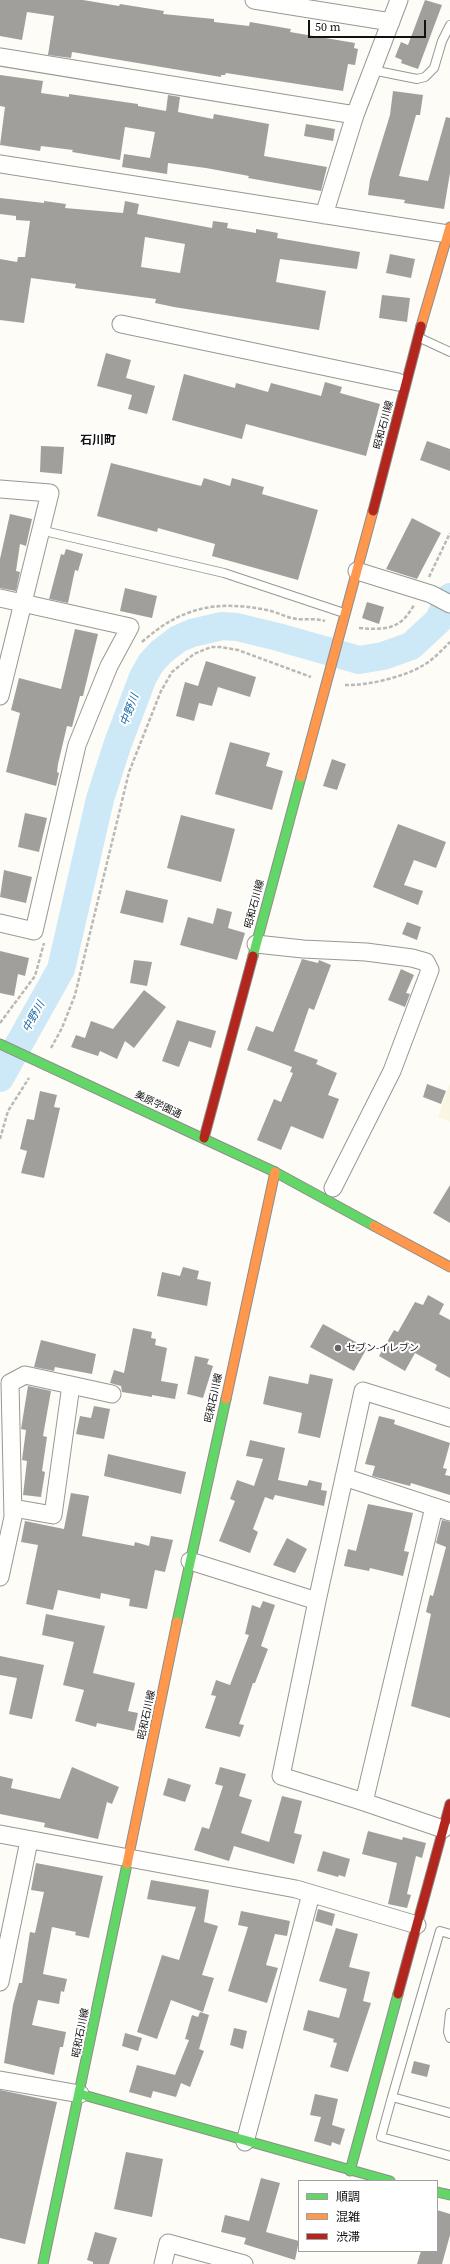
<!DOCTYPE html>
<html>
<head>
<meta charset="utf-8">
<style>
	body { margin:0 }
	#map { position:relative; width:450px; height:2264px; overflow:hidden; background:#fdfcf7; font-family:"Source Serif 4","Noto Sans JP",serif }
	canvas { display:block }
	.legend { position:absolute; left:298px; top:2180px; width:140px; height:72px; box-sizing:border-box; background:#fff; border:1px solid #a0a0a0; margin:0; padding:5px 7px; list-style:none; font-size:12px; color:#111 }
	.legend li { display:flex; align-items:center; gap:8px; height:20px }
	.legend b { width:20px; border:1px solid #a0a0a0 }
	.scale { position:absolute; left:308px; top:20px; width:118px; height:18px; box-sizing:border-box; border:2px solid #111; border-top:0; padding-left:5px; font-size:12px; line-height:14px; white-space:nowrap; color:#111; -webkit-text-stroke:3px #fff; paint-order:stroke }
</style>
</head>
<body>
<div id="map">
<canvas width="450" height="2264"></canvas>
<ul class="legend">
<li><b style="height:5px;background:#63d668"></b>順調</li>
<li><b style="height:5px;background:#ff974d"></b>混雑</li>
<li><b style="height:5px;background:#b3261e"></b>渋滞</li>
</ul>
<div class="scale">50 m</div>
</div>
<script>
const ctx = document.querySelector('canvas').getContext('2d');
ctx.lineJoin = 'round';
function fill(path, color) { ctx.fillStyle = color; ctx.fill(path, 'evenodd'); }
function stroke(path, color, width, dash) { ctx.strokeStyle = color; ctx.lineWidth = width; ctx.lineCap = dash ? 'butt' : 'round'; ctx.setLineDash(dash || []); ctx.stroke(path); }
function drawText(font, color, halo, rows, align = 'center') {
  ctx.font = font + ' "Source Serif 4","Noto Sans JP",serif'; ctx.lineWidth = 4; ctx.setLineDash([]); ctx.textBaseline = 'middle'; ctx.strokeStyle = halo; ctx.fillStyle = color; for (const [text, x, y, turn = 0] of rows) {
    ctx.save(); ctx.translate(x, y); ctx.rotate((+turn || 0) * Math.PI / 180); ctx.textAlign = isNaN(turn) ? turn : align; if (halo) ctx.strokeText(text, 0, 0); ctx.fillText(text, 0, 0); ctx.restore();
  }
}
const farmland = new Path2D(`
	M450,1083v39l-12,-5z`);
const river = new Path2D(`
	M0,1078l61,-109 39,-170 18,-56 25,-66 8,-14 10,-11 17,-13 14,-6 30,-7 15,1 41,10 81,23 24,-4 28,-10 27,-25 12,-24`);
const building = new Path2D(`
	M0,0h83l36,6 1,-2 44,7 -1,3 51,5v3l35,4 1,-4 41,7 -1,3 65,11 -1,5 4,1 -3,16 -7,-1 -5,27 -117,-18 -1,2h-4v2l-149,-25 -1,6 -23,-3 6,-39 -27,-4 -5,28 -22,-4z
	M425,0l17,5 -24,64 -17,-6 1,-3 -7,-3 6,-15 7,3z
	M0,75l43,6 -2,12 28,4v-3l69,10v2l28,5 2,-16 12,2 -2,15 35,7 1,-5 55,10 -5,32 63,11 -6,24 -73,-13 1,-2 -43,-8 -38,-5 -1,11 -45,-7 2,-13 26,4 5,-26 -30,-5 -5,33 -48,-8 1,-2 -32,-4 -1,5 -40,-6 5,-38 -5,-1z
	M393,91l30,4 -3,20h-4l-17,61 29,5 18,-64 4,1v55l-6,36 -40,-6 1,-3 -37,-5 2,-15 20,-65z
	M306,124l29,5 -2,12 -29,-5z
	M0,198l44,5v-2l22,3 -1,4 58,5 2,-12 14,3 -2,10 75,14 1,-7 15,2 -1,5 29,5v-4l22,4 -1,5 83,14 -3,17 -77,-10 -4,23 50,9 -7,39 -145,-23 -19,-4 1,-4 -81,-11 1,-4 -45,-6 -7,45 -24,-3v-61l17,3 1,-5h7l5,-36 -14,-1v-4l-16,-2zM145,237l40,7 -5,29 -39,-6z
	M390,254l25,5 -4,19 -25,-5z
	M382,295l28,3 -3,24 -28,-4z
	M106,353l25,7 -5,18 29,8 -8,28 -19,-5 4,-14 -35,-9z
	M184,374l51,14 1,-5 32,9 3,-9 50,13 4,-14 17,5 -2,6 40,11 -14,52 -120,-32 -4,15 -70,-19z
	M427,441l23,8v22l-30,-11z
	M41,446l23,1 -2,27 -22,-2z
	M111,463l90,23 3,-8 26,8 2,-8 32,9 -2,7 56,16 -20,70 -86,-24 3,-12 -57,-16 -1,4 -60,-16z
	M10,514l22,5 -6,27 -6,-2 -4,27 4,1 -4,19 -16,-3v-29z
	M412,518l29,15 -24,46 -31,-10z
	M66,549l17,5 -5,17 -3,-1 -7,33 -19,-4 12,-45 3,1z
	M125,588l32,8 -5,22 -32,-7z
	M367,602l17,5 -5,17 -17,-6z
	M75,629l23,5 -15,62h-3l-8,31 -5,-1 -9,38 -1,8 2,1 -3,13 -50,-14 14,-59 -9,-3 8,-32 42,11z
	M206,661l50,16 -6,20 -32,-10 -6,19 -13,-3 -5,18 -18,-5 9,-34 13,4z
	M230,742l40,11 -4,13 17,5 -11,39 -57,-16z
	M332,759l14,5 -9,26 -14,-4z
	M25,813l22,5 -8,34 -21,-5z
	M181,815l54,14 -14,53 -54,-14z
	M398,824l48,18 -10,26 -22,-8 -10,25 19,6 -5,14 -45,-18z
	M4,870l28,7 -6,26 -26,-6z
	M126,890l42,10 -5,23 -43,-10z
	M217,908l15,4 -4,16 17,5 -8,27 -57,-15 8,-28 25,7z
	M407,922l14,5 -4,13 -15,-6z
	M0,951l29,7 -4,18 -7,-2 -4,22 -14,-3z
	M302,959l16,4 1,-3 12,5 -17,45 -5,-2 -15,43 24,9 -2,4 21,9 -9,22 11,4 -16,40 -32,-13 -10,24 -24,-10 17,-41 7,3 12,-29 -3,-1 2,-5 -45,-17 9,-24 17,6z
	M134,960l18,2 -5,24 -17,-3z
	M401,969l13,6 -8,18 4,1 -5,13 -17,-7z
	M144,990l22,17 -32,41 -9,-7 -8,18 -17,-8 -2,5 -27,-9 5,-12 9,3 6,-17 22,8z
	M177,1020l39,11 -5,17 -22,-7 -10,26 -17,-6z
	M427,1084l19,7 -5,13 -18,-7z
	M40,1091l17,4 -3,12 6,1 -16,70 -23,-5 6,-22 -7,-2 7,-30 7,1z
	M450,1185v38l-17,-10z
	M183,1267l16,4 -2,8 14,3 -4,24 -50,-10 5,-24 18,4z
	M428,1295l16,9 -5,10 11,6v58l-15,-8 2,-5 -22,-12 -10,18 -26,-15 15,-26 4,2 17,-30 8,3z
	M323,1324l44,24 -13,23 -44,-24z
	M133,1328l19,4 -1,6 5,1 -1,6 12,3 -6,33 17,3 -3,15 -23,-4v2l-30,-5 -1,-6 -11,-3 4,-13 10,3z
	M41,1340l55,14 -4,20 -37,-7 -1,4 -20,-4z
	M195,1356l14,3 -2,5 6,2 -10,32 -16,-4z
	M310,1374l23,5 -13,59 -22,-5 4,-20 -39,-9 6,-28 39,8z
	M28,1386l23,5 -8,45 4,1 -5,34 3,1 -4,25 -18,-2 4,-34 -5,-1 4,-30 -5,-1z
	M94,1406l16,3 -6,30 -28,-5 4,-18 11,2z
	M379,1416l16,4 -1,4 56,19 -7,25 4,1 -2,6 5,1v19l-39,-12 -1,3 -38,-10 3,-10 -10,-2z
	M250,1440l35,8 -7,32 29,6 2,-6 13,3 -1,7 6,1 -3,15 -49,-11 -2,5 -8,-3 -12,32 5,3 -8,21 -31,-12 16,-40 -5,-2 7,-19 17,6 9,-27 -17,-3z
	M108,1454l78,18 -5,22 -77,-18z
	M71,1493l18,3 -7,40 52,10 1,-4 14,4 2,-10 22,4 -8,32 -10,-2 -8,39 -18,-3 1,-7 -29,-6 -1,6 -42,-9 -5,20 -27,-6 12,-59 -17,-3 4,-21 39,8z
	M368,1504l45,9 -9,38 5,1 -6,24 -33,-8 -1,3 -25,-5 4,-17 8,2z
	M442,1520l8,2v196l-39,-12 20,-92 -5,-2 4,-17 3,1 13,-49 -10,-4z
	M287,1538l20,11 -12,24 -22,-8z
	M263,1601l12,4 -14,41 7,3 -13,34h-2l-14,41 5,1 -4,12 -35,-9 11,-32 -5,-1 5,-15 14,5 19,-50 -4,-1 7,-29 8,3z
	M46,1614l59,12 -12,47 42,10 -7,28 10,2 -4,18 -37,-8 -1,4 -21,-6 9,-31 -21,-5 11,-43 -32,-7z
	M0,1656l44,9 -12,54 -23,-5 8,-36 -17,-3z
	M72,1767l47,20 -7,17 -5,-2 -9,37 -54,-12 1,-4 -45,-9v-38l13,3 -2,9 49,11z
	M220,1767l26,7 -7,22 13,4 -11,33 28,9 13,-46 20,5 -8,32 8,2 -8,29 -60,-18 -5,15 -35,-11 8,-23 7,2 14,-43 -8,-2z
	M168,1778l23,7 -6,17 -22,-7z
	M368,1831l34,9 1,-3 23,6 -4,15 -6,-2 -9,38 4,1 -4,13 -19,-4 9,-41 -35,-9z
	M323,1851l27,8 -5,18 -6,-2 -1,2 -21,-6z
	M36,1863l67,13 -14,62 -14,-3 1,-3 -24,-5 -9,47 24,5 -3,13 -3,-1 -2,13 -21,-4 -6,25 34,7 -3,15h-3l-6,28 -50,-12 9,-58 6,-22h3l8,-51 5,1 9,-41 -13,-2z
	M151,1880l58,10 -5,32 14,4 -16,49 12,3 -11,34 -32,-12 -14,39 -20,-7 25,-77 17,5 17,-53 -49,-8z
	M318,1909l17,5 -3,12 -17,-5z
	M241,1911l49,10 -3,15 -12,-2 -9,31 12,3 -11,35 -39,-12 20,-64 -10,-2z
	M336,1928l22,6 -9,33 21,5 -7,29 8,2 -23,69 -18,-5 7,-24 -4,-1 1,-3 -31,-9 5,-20 31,8 8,-29 -28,-8z
	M200,2012l9,3 -10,34 5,2 -14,36 -9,-4 -5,14 -23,-6 -2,7 -22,-6 8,-27 38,10 14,-35 -4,-1 7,-24 6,2z
	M234,2028l13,3 -4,18 -13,-4z
	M125,2033l17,5 -4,13 -16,-5z
	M414,2061l16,4 -3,12 -16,-4z
	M0,2090l57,12 -32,142 -25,-6z
	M315,2094l23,5 -6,26 13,4 -5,16 -8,-3 -1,4 -17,-5 7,-24 -11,-2z
	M126,2152l37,7 -11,58 -38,-8z
	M261,2178l19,5 -14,49 33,9 -4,19 -51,-16 2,-6 -25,-6 4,-17 24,6z
	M437,2210l13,4v21l-8,29h-25l4,-13h16z
	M95,2232l22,6 -8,26h-16v-2l-6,-2z`);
const path = new Path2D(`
	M429,577l21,-44
	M359,628c27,2 41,2 55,-23
	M142,642c39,-35 74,-42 125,-32 10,2 20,8 30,9 9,1 18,-1 28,2
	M345,685c21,1 59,-8 77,-19 11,-6 19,-15 28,-24
	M0,1023l35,-47 9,-33
	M51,1048l11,-20 13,-33 54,-223 32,-81 11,-19 22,-18 17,-7h9l18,3 73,27
	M0,1139l8,-28 21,-33`);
const lane = new Path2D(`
	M372,70l45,9 8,-2 9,-9 8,-27 8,-16
	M420,338l30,14
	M40,530l184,43 120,40
	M450,1934l-10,-3 -48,166 58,16
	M450,2013l-2,19 2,6
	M392,2097l-11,40 69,19`);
const street = new Path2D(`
	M254,0l137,22
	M0,57l355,58
	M0,164l448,70
	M324,215l31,-100 44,-115
	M121,324l277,58
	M0,489l50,4 -50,203
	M357,571l74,23 19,10
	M0,598l130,29 -21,39 -32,79 -43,186 -34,-8
	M256,944l47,5 63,3 46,6 14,4 4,8 -38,101 -59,117
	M344,1477l106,35
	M434,1507l-70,295 79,27
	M13,1508l40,7 18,-130
	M190,1561l127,40 46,-210 87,27
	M0,1577l13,-60 -3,-134 15,-8 87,19
	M317,1601l-36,175 83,26
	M0,1834l296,55 121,36
	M0,1982l29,-141
	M0,2080l80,14
	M245,2142l66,-248
	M163,2264l5,-21 76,21`);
const fast = new Path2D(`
	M253,956l48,-179
	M0,1044l275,128 99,54
	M177,1622l49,-223
	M80,2094l310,87
	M350,2171l48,-177
	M437,2192l13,3
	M43,2264l84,-400`);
const slow = new Path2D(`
	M421,326l29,-99
	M301,777l72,-266
	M374,1226l76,41
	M226,1399l49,-227
	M127,1864l50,-242`);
const jam = new Path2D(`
	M373,511l48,-185
	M204,1138l49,-182
	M398,1994l52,-190`);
const markers = [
	[338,1348,4,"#646362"]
];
const streetNames = [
	["昭和石川線",384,425,-75],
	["昭和石川線",255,904,-75],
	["美原学園通",158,1105,25],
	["昭和石川線",214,1398,-78],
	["昭和石川線",147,1715,-78],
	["昭和石川線",81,2033,-79]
];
const poiNames = [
	["セブン-イレブン",346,1348]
];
const waterNames = [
	["中野川",130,710,-69],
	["中野川",34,1017,-61]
];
const quarterNames = [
	["石川町",98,441]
];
fill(farmland, '#f9f7e4');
stroke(river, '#cde8f7', 28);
fill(building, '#a19f9c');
stroke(lane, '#979795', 10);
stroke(street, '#979795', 19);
stroke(fast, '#8e8d8b', 11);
stroke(slow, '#8e8d8b', 11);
stroke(jam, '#8e8d8b', 11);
stroke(path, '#b9b9b8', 2.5, [4, 2]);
stroke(lane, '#fffffe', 8);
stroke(street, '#fffffe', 17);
stroke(fast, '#63d668', 9);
stroke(slow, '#ff974d', 9);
stroke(jam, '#b3261e', 9);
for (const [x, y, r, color] of markers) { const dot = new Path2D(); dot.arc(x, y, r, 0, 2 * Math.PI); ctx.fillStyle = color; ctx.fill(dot); stroke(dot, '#fff', 1.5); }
drawText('10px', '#111', '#fff', streetNames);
drawText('10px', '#111', '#fff', poiNames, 'left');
drawText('italic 11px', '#1768a6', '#fff', waterNames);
drawText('bold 12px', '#111', '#fff', quarterNames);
</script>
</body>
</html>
